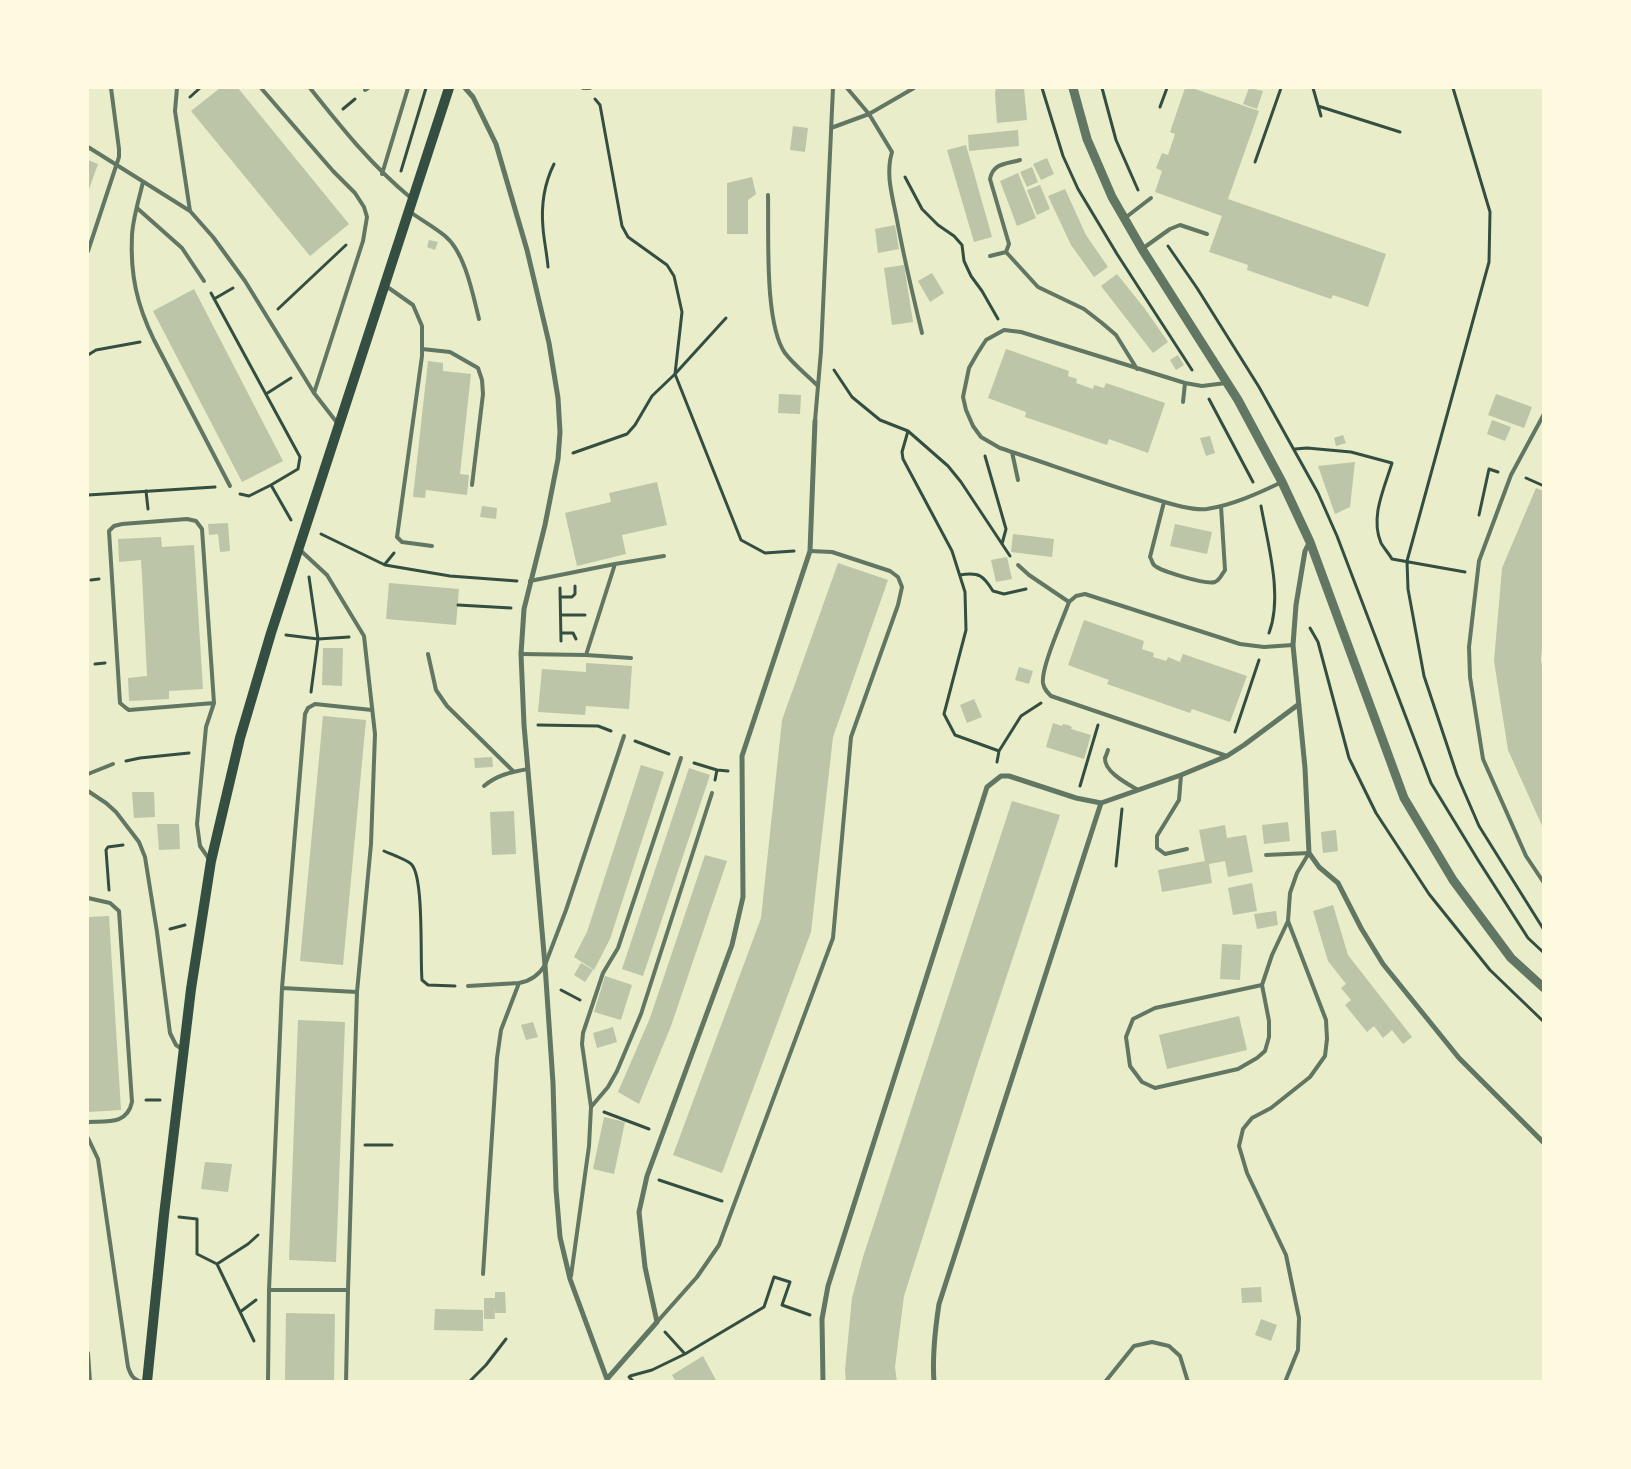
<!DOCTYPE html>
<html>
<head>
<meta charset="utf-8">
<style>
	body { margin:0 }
	#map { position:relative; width:1631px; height:1469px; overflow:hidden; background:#e9edc9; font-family:"Roboto Serif",serif }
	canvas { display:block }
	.frame { position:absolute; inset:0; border:89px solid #fefae0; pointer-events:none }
</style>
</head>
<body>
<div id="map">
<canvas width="1631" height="1469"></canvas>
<div class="frame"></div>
</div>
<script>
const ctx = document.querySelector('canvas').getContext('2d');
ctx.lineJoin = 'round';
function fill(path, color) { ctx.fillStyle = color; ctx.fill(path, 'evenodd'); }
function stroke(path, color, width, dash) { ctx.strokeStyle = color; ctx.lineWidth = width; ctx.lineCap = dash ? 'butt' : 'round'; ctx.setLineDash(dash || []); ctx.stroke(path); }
const building = new Path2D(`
	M220,88h18l111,136 -39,32 -119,-145z
	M996,88h28l3,32 -30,3 -2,-29z
	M1185,88h7l67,23 -31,88 158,55 -18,53 -35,-12 -2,4 -84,-29 1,-5 -39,-13 13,-36 -67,-24 7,-21 -6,-3 6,-15 6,2 7,-21 -5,-2z
	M1249,88l14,3 -6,18 -14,-5z
	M793,126l15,2 -3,24 -15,-2z
	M1018,130l1,16 -50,5 -1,-16z
	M966,145l26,92 -18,5 -27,-92z
	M1047,158l7,16 -13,6 -8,-16z
	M88,160l10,4 -10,28z
	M1032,167l6,15 -11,5 -7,-15z
	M1018,173l18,45 -19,8 -17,-45z
	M752,177l4,17 -8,6v34h-21v-51z
	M1040,185l10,24 -13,6 -10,-25z
	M1065,189l21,46 22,32 -14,10 -23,-32 -23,-49z
	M895,225l4,24 -21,4 -3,-24z
	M429,240l9,2 -3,8 -8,-3z
	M904,265l9,57 -21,3 -8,-57z
	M932,273l12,20 -14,9 -12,-21z
	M1117,274l28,35 23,33 -15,11 -52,-67z
	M194,289l89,172 -41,21 -89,-171z
	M1006,349l63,22 -1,5 9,3 -1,4 17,6 1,-4 10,3 2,-5 59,20 -17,50 -39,-14 -2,6 -82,-28 1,-5 -38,-14z
	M1178,355l6,10 -8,5 -6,-10z
	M428,361l15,2v8l28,3 -11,100 9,1 -2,20 -41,-5 -1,8 -12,-1z
	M779,394l22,1 -1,19 -22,-1z
	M1496,394l36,13 -8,21 -36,-13z
	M1492,420l19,7 -6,14 -18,-7z
	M1343,435l3,8 -10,3 -2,-8z
	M1210,436l5,17 -9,3 -6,-18z
	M1355,462l-5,45 -15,7 -17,-48z
	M657,482l10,43 -45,10 4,19 -49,12 -12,-53 46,-11 -2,-9z
	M1536,488l8,3v131l-3,38 3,19v151l-36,-80 -14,-89 8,-93z
	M482,506l15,2 -1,11 -16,-2z
	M228,523l2,28 -10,1 -2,-18 -9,1 -1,-11z
	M1175,524l37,8 -5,22 -37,-8z
	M1013,534l41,5 -2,18 -41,-5z
	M161,537l1,10 32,-2 9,144 -34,2v8l-40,2 -1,-23 19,-2 -5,-101 -1,-15 -22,2 -1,-23z
	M1007,557l5,22 -16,3 -5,-22z
	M838,563l50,17 -55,157 -22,195 -89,241 -49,-18 88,-237 21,-198z
	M389,583l70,6 -3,36 -70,-6z
	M1084,620l60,21 -2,8 12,4 -1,4 13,4 2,-4 12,5 3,-8 64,22 -17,46 -38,-13 -2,4 -83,-29 2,-4 -41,-15z
	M323,648h20l-1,38 -20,-1z
	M586,663l46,3 -3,43 -43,-3 -1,9 -47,-3 4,-43 44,3z
	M1019,667l14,4 -4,13 -14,-4z
	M974,699l8,18 -15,6 -7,-18z
	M323,716l43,4 -23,245 -43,-4z
	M1053,723l9,3 1,-2 5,1 4,2 -1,2 20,6 -7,24 -38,-12z
	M492,757l1,10 -18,1 -1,-10z
	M641,765l23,7 -54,167 -16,31 -20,-13 13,-25z
	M689,768l21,7 -67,201 -21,-7z
	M132,792h22l1,25 -21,1z
	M1012,801l48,14 -83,251 -73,230 -9,71 2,15h-51l-1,-12 7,-72 11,-41z
	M514,811l2,43 -24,1 -2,-43z
	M1288,822l2,19 -26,3 -2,-19z
	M157,824h22l1,25 -21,1z
	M1225,825l2,13 19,-3 7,37 -25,5 -3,-16 -16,3 3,19 -50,9 -4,-22 47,-9 -6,-31z
	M1336,830l2,21 -15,2 -2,-21z
	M705,855l22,6 -56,165 -32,78 -21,-12 32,-74z
	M1252,883l5,28 -24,4 -5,-27z
	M1333,905l15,50 64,82 -9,7 -11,-14 -9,8 -9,-12 -7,6 -22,-27 6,-5 -10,-12 5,-4 -18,-23 -15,-50z
	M1276,911l2,14 -21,4 -3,-15z
	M109,916l12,194 -33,2v-195z
	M1222,944l20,1 -2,35 -20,-1z
	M581,963l12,7 -8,12 -11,-7z
	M605,976l27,9 -11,35 -27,-8z
	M1239,1016l8,34 -80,19 -8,-34z
	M298,1020l47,2 -9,240 -47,-2z
	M533,1022l5,15 -12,3 -5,-15z
	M613,1027l4,15 -20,6 -4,-15z
	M604,1117l21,5 -11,52 -21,-5z
	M205,1162l27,2 -4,28 -27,-3z
	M1261,1287l1,15 -20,1 -1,-15z
	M495,1292h10l1,21h-11l-1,-8 1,14h-11v-21h11z
	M435,1309l48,1v21l-49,-1z
	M286,1313l49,1 -1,68h-49z
	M1261,1319l16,6 -6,16 -16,-6z
	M703,1356l14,26h-41l-4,-7z`);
const path = new Path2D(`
	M1042,88l21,68 15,33 39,65 75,116
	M1102,88l14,52 22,50
	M1313,88l8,28
	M1453,88l37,124 -1,50 -82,299 1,28 16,87 33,99 22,51 65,104
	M190,97l10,-9
	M595,99l5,6 22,121 6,11 39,28 7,11 8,36 -7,62
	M1318,106l82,26
	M1160,107l7,-19
	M343,109l12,-10
	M1255,162l26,-74
	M401,171l25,-83
	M905,177l17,32 16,16 16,11 8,9 2,16 7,15 11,15 16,28
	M1168,246l29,42 62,99 59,106 19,43 94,247 47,77 50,78 16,15
	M548,267c-1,-13 -4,-26 -5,-39 -2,-22 1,-44 11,-64
	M211,293l89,164 -2,12 -27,16 -22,11 -9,-2
	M214,299l19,-11
	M278,309l68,-64
	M88,355l8,-5 44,-8
	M834,370l18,27 28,23 28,11 40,35 13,16 49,74
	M675,374l51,-56
	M266,394l25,-16
	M1209,399l44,83
	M908,431l-6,21 1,7 49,92 13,41 1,38 -22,84 11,21 44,16
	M1295,449l12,-1 44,4 41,11c-8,26 -22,54 -11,80 3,5 8,11 11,16l73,13
	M573,453l54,-19 8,-9 17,-29 23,-22 66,166 24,13 29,-2
	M985,456l21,73 -4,15
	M1526,478l18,8
	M271,485l20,35
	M146,491l2,18
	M88,495l127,-8
	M1261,506c7,39 22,90 8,127
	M1479,515l10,-46 9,3
	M321,534l64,31 65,11 67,5
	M385,564l9,-11
	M960,575c19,-3 23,0 33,16l11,3 22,-5
	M309,577l9,62 31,-2
	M91,580l8,-1
	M560,588l1,53
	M560,597h12l3,-3v-8
	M458,605l53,3
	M561,615h24
	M1310,628l8,14 31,116 27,55 53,81 61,76 54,52
	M561,633h12l3,6
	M286,635l32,4 -7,53
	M95,664l10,-1
	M538,725l60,1 13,5
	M1235,732l24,-72
	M635,741l34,13
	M126,761l14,-3 49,-5
	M997,762l2,-11 22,-35 20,-13
	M694,763l23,7
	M715,780l2,-10 11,1
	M1080,786l18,-61
	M384,851c6,3 24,9 28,14 12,15 8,92 10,115l6,5 27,1
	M1116,866l6,-57
	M109,890l-3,-40 2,-3 15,-2
	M170,929l15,-4
	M561,990l19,10
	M146,1100h14
	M604,1112l45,17
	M365,1145h27
	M659,1180l63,21
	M179,1217l18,2v35l20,10 37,77
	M217,1264l31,-20 10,-9
	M240,1312l16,-12
	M665,1332l20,22 79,-47 10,-30 16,5 -8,23 28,10
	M630,1376l22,-6 33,-16
	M629,1377l5,5
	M469,1382l17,-17 20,-26`);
const service = new Path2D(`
	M177,88l-2,23 15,100
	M261,88l72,83 22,22 9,14 3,10 -4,24 -49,152
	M310,88c31,39 62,78 101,110
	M583,88h7
	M847,88l22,26 23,38c-7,23 1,46 5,68 7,38 16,76 25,113
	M365,90l3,-2
	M831,128l38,-14 45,-26
	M88,147l102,64 23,26 32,44 69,112 24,31
	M382,174l26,-86
	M143,182c-4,17 -10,36 -11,53 -2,40 5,70 22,105l76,146
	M768,195c1,39 -4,128 17,158 9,12 22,22 33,33
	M137,208l45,40 22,33
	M409,211c12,9 25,16 36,25 20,16 28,59 34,83
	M1125,218l26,-20
	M1142,249l28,-20 10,-4 27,9
	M88,251l31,-94v-8l-8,-61
	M1006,252l32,35 46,22 18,14 14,12 21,34
	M990,256l16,-4 3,-8 -19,-65c3,-16 16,-15 30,-19
	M386,286l27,19 9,21v30l-25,181 5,5 30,4
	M422,349l28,3 28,16 4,12 1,14 -11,91
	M1226,383l-24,3 -17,-3 -164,-51 -17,-2 -18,10 -9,14 -8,14 -6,29 3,13 7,16 8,11 19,11c49,16 98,34 148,49 17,5 42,14 59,12 26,-4 52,-16 75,-27
	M1183,402l2,-19
	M1544,414l-33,61 -32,86 -10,86 1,30 13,82 43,97 18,27
	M815,421l6,-70 12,-263
	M1012,452l6,28
	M1164,502l-14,55c2,3 2,6 4,8 6,6 52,20 61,17 5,-2 7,-8 10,-12l-4,-64
	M615,564l49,-8
	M1018,565l11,10 40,27
	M428,654l8,36 11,16 66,65
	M521,654l65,1 29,-91 -85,17
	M586,655l45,3
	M1108,750c-1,3 -2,6 -3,8 -1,14 23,26 33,32
	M1227,756l-176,-60c-4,-4 -7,-7 -8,-13 -2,-16 20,-64 26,-81l7,-6 9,-2 155,50 24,3 29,-2
	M88,774l25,-10
	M1181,775l-2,25 -22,36v12l8,6 22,-5
	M484,786c13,-11 27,-14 44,-17
	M88,791l18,12 10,9 23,30 6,15 12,75 13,101 6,12 6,4
	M1266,855l43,-2
	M209,859l-9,-13 -3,-22 9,-97 8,-24 -12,-174 -6,-8 -9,-2 -65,5 -8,2 -5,5 11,172 6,5 3,2 85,-7
	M88,898l22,5 9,8 13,191c-5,23 -25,19 -44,20
	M1262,985l7,36v16l-4,14 -8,7 -19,11 -83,19 -13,-6 -12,-16 -4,-29 7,-18 22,-11 107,-23 10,-30 16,-34
	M468,986l51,-3
	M282,988l23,-274 3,-6 7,-4 57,6
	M591,1107l17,-20 9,-16 24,-57 71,-221
	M88,1138l10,21 30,208c3,9 5,12 14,15
	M483,1274l14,-216 4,-28 18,-47c12,-2 20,-8 26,-18l21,-55 58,-174
	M571,1276l18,-130 2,-39 -9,-63 1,-11 20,-60 15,-25 63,-190
	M269,1290l13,-302 75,4
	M657,1322l40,-45 22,-32 114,-307 18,-201 47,-132 4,-18 -4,-10 -8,-6 -58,-19 -22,-1
	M88,1353l2,29
	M268,1382l1,-92h79l9,-298 14,-148 4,-110 -11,-98 -37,-61 -28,-26
	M346,1382l2,-92
	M1105,1382l29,-36 18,-4 17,4 11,10 8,26
	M1285,1382l13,-32 1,-32 -13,-63 -39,-82 -8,-27 4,-17 9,-11 19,-10 39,-31 15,-21 2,-17 -1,-19 -38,-99 2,-28 7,-20 12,-20`);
const minor = new Path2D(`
	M465,88l8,9 23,47 31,106 22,93 9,55 2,34 -2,27 -13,66 -21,84 -3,45 3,71 21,240 8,118 3,106 4,48 10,42 38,103
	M1309,543l-4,8 -9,54 -3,40 12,123 4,85 10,14 19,16 23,45 22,36 76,94 85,85
	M607,1379l50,-57 -12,-55 -6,-55 8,-36 85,-231 11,-48 -1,-141 68,-205 5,-130
	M823,1382l-1,-63 6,-33 159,-499 14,-11h8l67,22 25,5 80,-28 46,-19 17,-11 55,-41
	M934,1382c-2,-27 1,-52 5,-78l162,-501`);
const tertiary = new Path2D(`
	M1073,88l14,51 25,58 30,52 96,151 44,82 28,60 94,256 49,82 58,78 33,30`);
const secondary = new Path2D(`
	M147,1382l17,-167 27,-226 20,-128 29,-123 31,-105 178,-545`);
fill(building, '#bcc5a7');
stroke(path, '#344e41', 3);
stroke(service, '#617663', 4);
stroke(minor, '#617663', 5);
stroke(tertiary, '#617663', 9);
stroke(secondary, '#344e41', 10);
</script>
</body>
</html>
